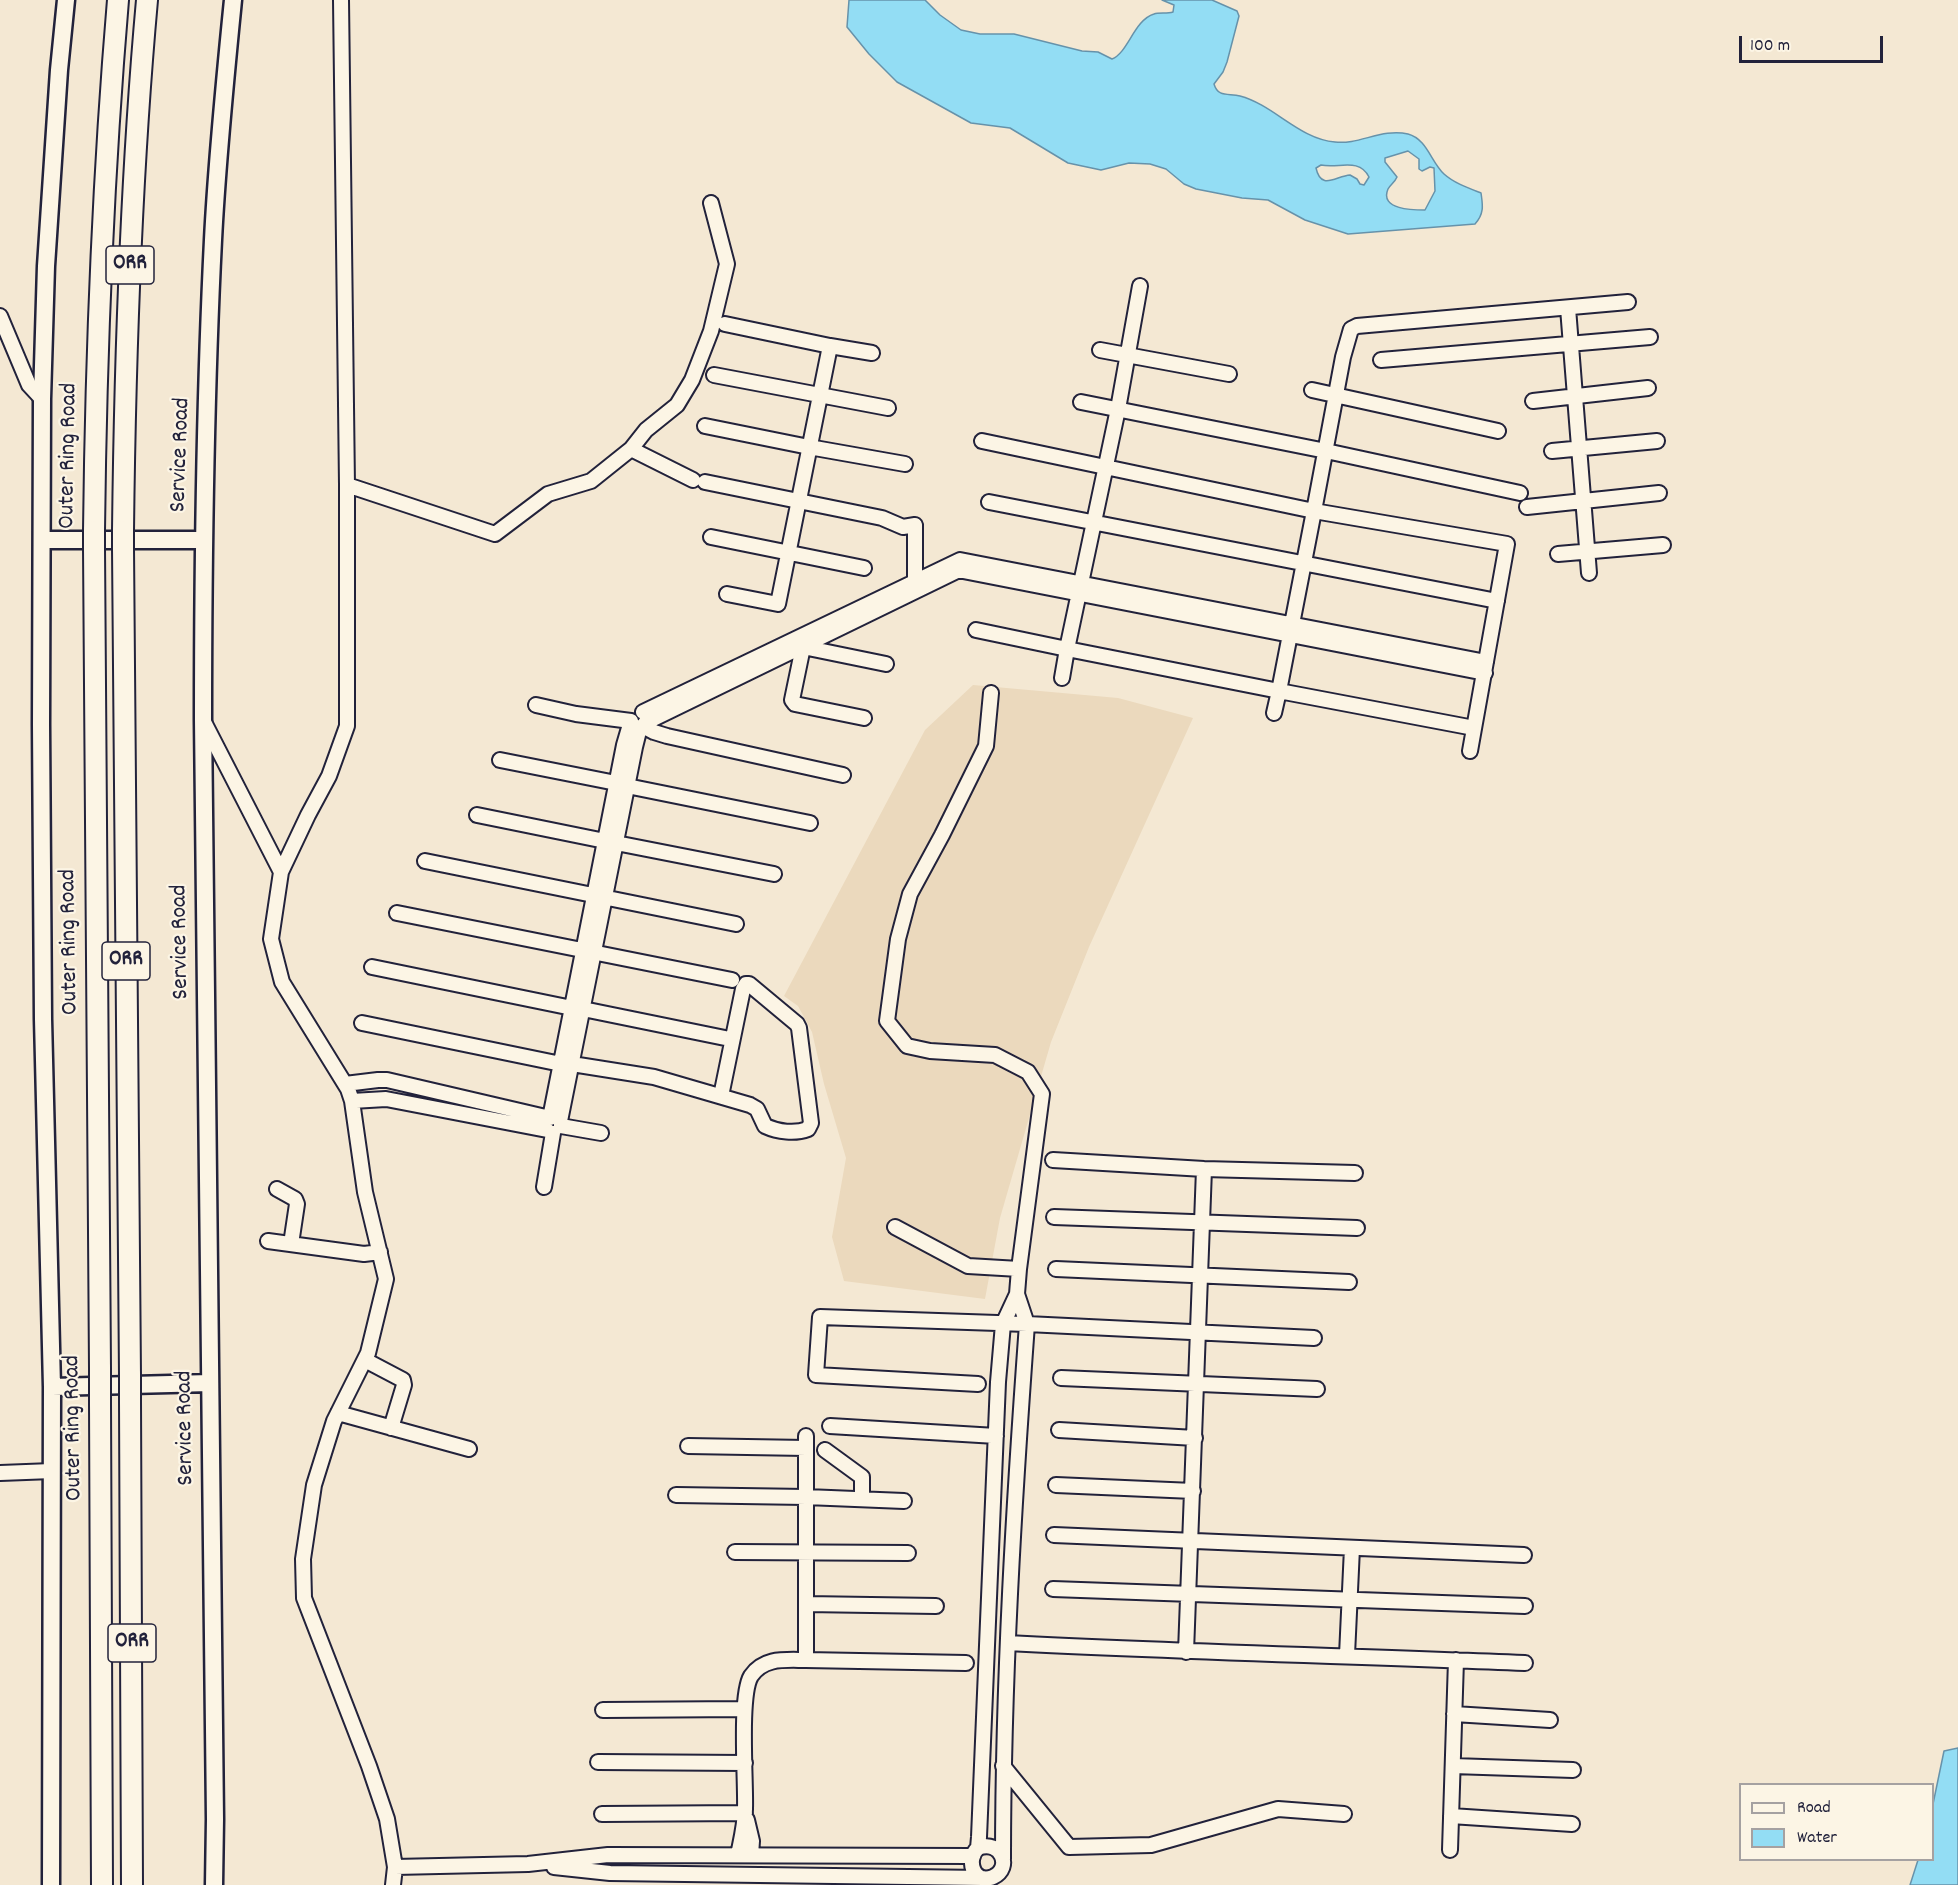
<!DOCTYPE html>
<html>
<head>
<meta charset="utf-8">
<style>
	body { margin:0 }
	#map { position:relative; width:1958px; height:1885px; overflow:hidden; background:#f4e8d3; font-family:Dekko,sans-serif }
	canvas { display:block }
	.legend { position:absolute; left:1739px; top:1783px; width:195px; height:78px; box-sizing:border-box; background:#fcf5e5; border:2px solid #a5a1a1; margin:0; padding:8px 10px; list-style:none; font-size:18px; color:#22223b }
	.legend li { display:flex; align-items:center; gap:12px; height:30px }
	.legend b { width:30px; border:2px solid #a5a1a1 }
	.scale { position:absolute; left:1739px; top:36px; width:144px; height:27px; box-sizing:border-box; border:3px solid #22223b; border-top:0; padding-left:8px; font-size:18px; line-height:21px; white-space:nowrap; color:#22223b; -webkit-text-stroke:4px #fcf5e5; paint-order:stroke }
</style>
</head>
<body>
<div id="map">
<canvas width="1958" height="1885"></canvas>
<ul class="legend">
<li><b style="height:8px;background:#fcf5e5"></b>Road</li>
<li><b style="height:16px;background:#93ddf4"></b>Water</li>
</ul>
<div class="scale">100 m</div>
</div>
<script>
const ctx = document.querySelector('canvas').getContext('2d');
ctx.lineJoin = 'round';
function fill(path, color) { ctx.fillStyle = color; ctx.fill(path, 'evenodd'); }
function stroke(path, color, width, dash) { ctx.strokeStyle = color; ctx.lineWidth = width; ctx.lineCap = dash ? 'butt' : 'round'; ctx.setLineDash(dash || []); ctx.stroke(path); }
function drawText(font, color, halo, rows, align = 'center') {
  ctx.font = font + ' Dekko,sans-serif'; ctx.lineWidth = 4.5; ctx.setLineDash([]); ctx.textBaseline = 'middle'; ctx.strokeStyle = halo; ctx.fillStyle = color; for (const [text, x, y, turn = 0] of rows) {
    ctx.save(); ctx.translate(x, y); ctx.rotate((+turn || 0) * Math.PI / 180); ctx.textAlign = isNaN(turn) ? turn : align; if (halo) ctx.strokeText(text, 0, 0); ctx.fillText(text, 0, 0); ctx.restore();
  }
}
const built = new Path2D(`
	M973,685l145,13 75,20 -104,229 -38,95 -51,176 -15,81 -141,-18 -12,-44 14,-79 -22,-74 -12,-52 -14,-26 -14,-10 141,-266z`);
const water = new Path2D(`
	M849,0h76l15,15 21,15 19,4h34l68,17 16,1 14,7c16,-6 22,-39 42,-45 5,-2 13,0 19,-2l1,-7 -12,-5h50l25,11 2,5 -12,46 -4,10 -9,12c4,14 15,9 26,12 34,9 59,43 95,46 24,3 47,-14 73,-8 19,5 23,28 36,40 10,9 24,14 37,19 2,13 3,21 -6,31l-127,10 -43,-14 -37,-20 -26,-2 -46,-9 -12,-5 -18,-15 -16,-5 -21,-1 -28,7 -33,-7 -58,-35 -39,-5 -74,-41 -28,-28 -22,-27zM1408,151l11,8v10l3,2 8,-4 4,1 1,23 -10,19c-11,0 -46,0 -37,-21 2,-4 7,-7 9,-12l-12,-15v-4zM1321,165c17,4 38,-8 48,12l-5,8 -4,-1 -3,-5 -7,-4c-14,1 -29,16 -34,-7z
	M1958,1748v137h-48l8,-25h14l1,-56 11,-53z`);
const minor = new Path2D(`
	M341,0l6,485v241l-18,50 -21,39 -27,57 -10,67 11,43 66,107 4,12 13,91 21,87 -18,74 -34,68 -20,64 -11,74 1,39 65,168 18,53 8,48 -2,18
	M1140,286l-22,123 -51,240 212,42 35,-180 193,33 -37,207
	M1568,308l21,265
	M0,316l29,69 13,14
	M725,324l105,22 -52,258 -51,-10
	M830,346l42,7
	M1100,350l129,24
	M1381,360l269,-23
	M714,375l174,33
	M1312,390l186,41
	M1533,401l115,-13
	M1081,402l245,49 194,42
	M705,426l104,21 96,17
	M982,441l332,70 29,-154 8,-28 6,-3 271,-24
	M631,449l15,-19 31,-25 15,-25 19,-49 16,-67 -16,-61
	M1552,451l105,-10
	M705,482l177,36 21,9 12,-2v55
	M347,485l148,49 53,-40 43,-13 40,-32 62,31
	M989,502l508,99
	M1527,507l132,-14
	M711,537l153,31
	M1558,554l105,-9
	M976,630l91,19 -5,29
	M991,693l-5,53 -44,89 -32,59 -12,45 -11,82 20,25 23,5 65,4 33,17 14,22 -23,175 -2,25 10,30c-13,178 -24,356 -24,535
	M643,712l317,-152 526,102
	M1274,713l5,-22 195,37
	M864,718l-69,-14 -3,-4 11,-53 83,17
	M204,722l77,150
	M645,723l312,-152h6l522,102
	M643,726l11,6 13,4 176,39
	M500,760l116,23
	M627,786l183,37
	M477,815l128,26
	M616,843l158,31
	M425,861l311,63
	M397,913l335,67
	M372,967l200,41
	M583,1009l142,29
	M362,1023l199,41
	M572,1064l82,13 96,28 7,4 8,17c13,6 30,8 43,3l3,-6 -12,-95 -2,-4 -48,-40h-3l-3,5 -22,107
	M345,1084l33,-4h9l163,38 74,-373 7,-24 -55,-7 -40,-9
	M352,1101l34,-2 161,31
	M560,1121l75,-374 5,-20
	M561,1126l40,7
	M1053,1160l151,9 151,4
	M544,1187l9,-54
	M277,1189l18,10 2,5 -6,40
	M1054,1217l303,11
	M895,1227l73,39 51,3
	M268,1241l96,13 16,-2
	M1056,1269l293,13
	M365,1360l38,20 1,5 -13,43
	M1061,1378l256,11
	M978,1384l-162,-9 4,-58 207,7 287,14
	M338,1413l131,36
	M830,1426l166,10
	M1059,1430l136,8
	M688,1446l118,2
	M825,1450l37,27v22
	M0,1473l52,-2
	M1056,1485l137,6
	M676,1495l130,2 98,4
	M1054,1535l470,20
	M735,1552l173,1
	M1053,1589l472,17
	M806,1604l130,2
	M1008,1643c172,9 345,13 517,20
	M1186,1652l18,-483
	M1347,1655l5,-107
	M806,1660l160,3
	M603,1710l141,-1
	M1454,1714l96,6
	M598,1762l147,1
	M1003,1766l66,81 82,-2 127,-36 66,5
	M1453,1766l120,4
	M602,1814l143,-1
	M1451,1816l121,8
	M747,1820l5,21 -1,14
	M978,1848c23,-9 35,20 15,29 -19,8 -28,-17 -15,-29l1,-11 19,-455 5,-58 14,-30
	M1450,1850l6,-190
	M738,1855c3,-15 7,-30 7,-46 1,-27 -6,-113 6,-133 13,-19 34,-16 55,-16v-224
	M395,1867l133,-3 80,-9 364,1
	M554,1867l56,6 373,5`);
const major = new Path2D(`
	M43,540h160
	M52,1387l158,-4
	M51,1885l1,-498 -9,-368 -2,-295 1,-325 4,-133 13,-196 7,-70
	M214,1885l1,-66 -12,-1099c0,-160 2,-320 10,-480 4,-81 12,-160 20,-240`);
const highway = new Path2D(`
	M94,531c2,-178 9,-354 24,-531
	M123,531c2,-177 8,-354 24,-531
	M94,548l6,820
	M123,548l7,827
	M130,1401l2,484
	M100,1403l2,482`);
const highwayBridge = new Path2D(`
	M94,548v-17
	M123,548v-17
	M100,1368v35
	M130,1375v26`);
const shields = [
	[130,265,48],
	[126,961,48],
	[132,1643,48]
];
const shieldNames = [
	["ORR",130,265],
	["ORR",126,961],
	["ORR",132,1643]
];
const streetNames = [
	["Service Road",182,455,-88],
	["Outer Ring Road",70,456,-89],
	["Outer Ring Road",71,942,-91],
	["Service Road",182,942,-91],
	["Outer Ring Road",75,1428,-91],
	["Service Road",187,1428,-91]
];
fill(built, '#ebd9bd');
fill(water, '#93ddf4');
stroke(water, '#6692aa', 1.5);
stroke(minor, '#22223b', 18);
stroke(major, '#22223b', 21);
stroke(highway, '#22223b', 24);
stroke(minor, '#fcf5e5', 14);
stroke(major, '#fcf5e5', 16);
stroke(highway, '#fcf5e5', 20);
stroke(highwayBridge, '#22223b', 24, []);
stroke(highwayBridge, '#fcf5e5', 20);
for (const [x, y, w] of shields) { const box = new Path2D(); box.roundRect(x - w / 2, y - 19, w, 38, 4.5); ctx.fillStyle = '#fcf5e5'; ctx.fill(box); stroke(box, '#22223b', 1.5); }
drawText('bold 22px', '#22223b', null, shieldNames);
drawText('24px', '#22223b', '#fcf5e5', streetNames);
</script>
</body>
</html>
